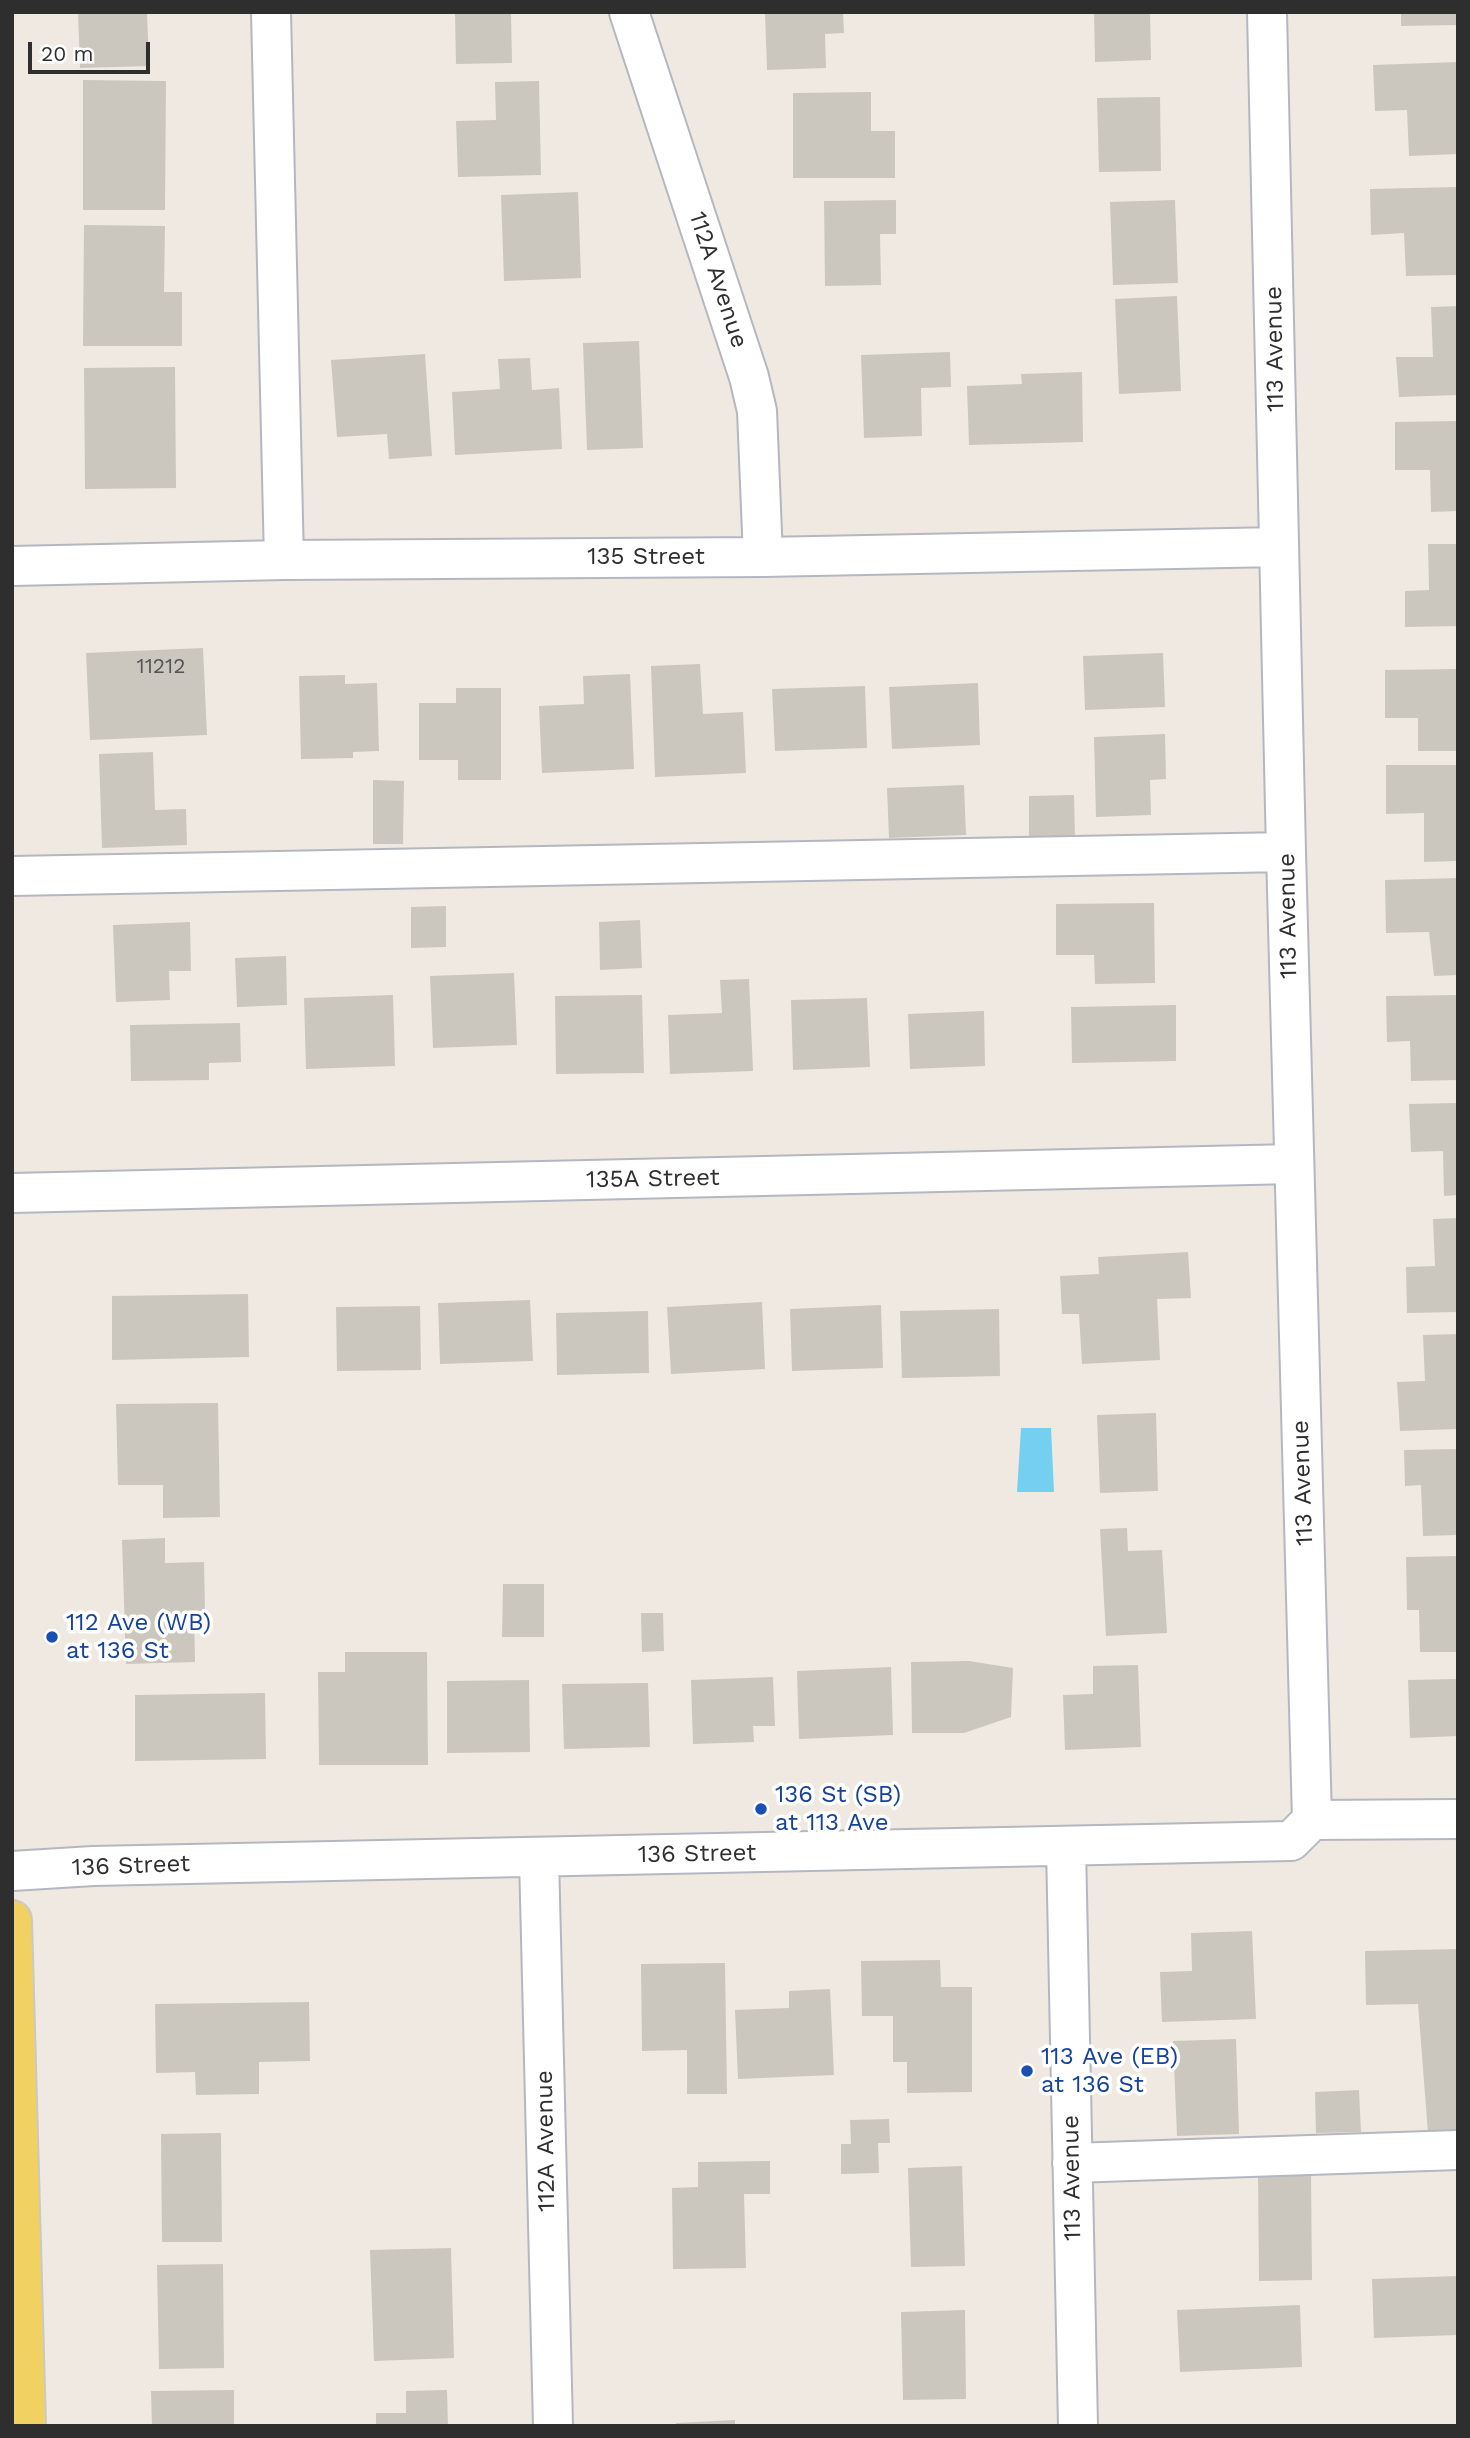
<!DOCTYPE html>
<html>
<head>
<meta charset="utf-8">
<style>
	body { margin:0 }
	#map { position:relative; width:1470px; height:2438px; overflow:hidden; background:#efe9e1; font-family:"Work Sans",sans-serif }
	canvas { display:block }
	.frame { position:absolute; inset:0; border:14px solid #2e2e2e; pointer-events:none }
	.scale { position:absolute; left:28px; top:42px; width:122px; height:32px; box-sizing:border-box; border:4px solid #2e2e2e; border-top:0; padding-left:9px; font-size:21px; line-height:24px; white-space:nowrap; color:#2e2e2e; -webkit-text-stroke:5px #fff; paint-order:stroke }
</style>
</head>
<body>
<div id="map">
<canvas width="1470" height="2438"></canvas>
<div class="frame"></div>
<div class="scale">20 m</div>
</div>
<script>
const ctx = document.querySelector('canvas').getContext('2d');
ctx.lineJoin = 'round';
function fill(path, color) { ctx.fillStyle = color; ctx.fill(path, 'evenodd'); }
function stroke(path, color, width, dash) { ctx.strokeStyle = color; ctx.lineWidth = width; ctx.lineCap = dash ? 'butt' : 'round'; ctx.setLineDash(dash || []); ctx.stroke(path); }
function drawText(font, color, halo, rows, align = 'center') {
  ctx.font = font + ' "Work Sans",sans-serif'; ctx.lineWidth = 7; ctx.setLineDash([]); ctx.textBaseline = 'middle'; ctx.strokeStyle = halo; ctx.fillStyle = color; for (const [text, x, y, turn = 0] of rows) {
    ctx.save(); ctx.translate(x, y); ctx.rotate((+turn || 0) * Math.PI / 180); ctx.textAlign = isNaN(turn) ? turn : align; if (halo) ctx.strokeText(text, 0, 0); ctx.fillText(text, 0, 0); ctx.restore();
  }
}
const water = new Path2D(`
	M1021,1428h30l3,64h-37z`);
const building = new Path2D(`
	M78,12h69l2,54 -69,2z
	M455,12h56l1,51 -56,1z
	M765,12h78l1,21 -19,1 1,34 -59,2z
	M1094,12h56l1,48 -56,2z
	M1401,12h57v13l-57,1z
	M1458,62v92l-49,2 -2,-46 -32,1 -2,-46z
	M83,80l83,1 -1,129h-82z
	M539,81l2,94 -83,2 -2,-56 40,-1 -1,-38z
	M871,92v39h24v47h-102v-85z
	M1160,97l1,74 -62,1 -2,-74z
	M1458,187v88l-52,1 -2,-43 -33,2 -1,-46z
	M578,192l3,86 -77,3 -3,-86z
	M896,200v34h-16l1,51 -56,1 -1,-85z
	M1175,200l3,83 -65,2 -3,-83z
	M84,225l81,1 -1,66h18v54h-99z
	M1177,296l4,95 -62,3 -4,-95z
	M1458,306v89l-59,2 -3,-40h37l-2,-50z
	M639,341l4,107 -56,2 -4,-107z
	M950,352l1,35 -30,1 1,48 -58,2 -3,-83z
	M425,354l7,102 -43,3 -2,-25 -50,3 -6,-77z
	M530,358l2,32 27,-2 3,61 -107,6 -3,-63 48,-3 -2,-30z
	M175,367l1,121 -91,1 -1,-121z
	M1082,372l1,70 -114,3 -2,-59 55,-2 -1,-10z
	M1458,421v90l-27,1 -1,-42h-35v-48z
	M1428,544h30v82l-53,1v-36l24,-1z
	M203,648l4,87 -117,5 -4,-87z
	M1163,653l2,54 -80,3 -2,-54z
	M700,664l3,50 40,-2 3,61 -91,4 -4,-111z
	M1458,669v82h-40v-33h-33v-48z
	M630,674l4,95 -92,4 -3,-67 45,-2 -1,-28z
	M345,675v9l32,-1 2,68 -26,1v6l-52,1 -2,-83z
	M978,683l2,62 -88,4 -3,-62z
	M865,686l2,62 -92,3 -3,-62z
	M456,688h45v92h-43v-20h-39v-57h37z
	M1165,734l1,45 -16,1 1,35 -55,2 -2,-80z
	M153,752l2,58 31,-1 1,36 -85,3 -3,-94z
	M1386,765h72v96l-34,1v-49l-38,1z
	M373,780l31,1 -1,63h-30z
	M964,785l2,50 -77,3 -2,-50z
	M1074,795l1,44h-46v-43z
	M1458,878v97l-24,1 -5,-44 -43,1 -1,-53z
	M1154,903l1,80 -60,1 -1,-29h-38v-51z
	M446,906v41l-35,1v-41z
	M640,920l2,48 -42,2 -1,-48z
	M190,922l1,49h-22l1,29 -54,2 -3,-77z
	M286,956l1,49 -50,2 -2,-49z
	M514,973l3,72 -84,3 -3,-72z
	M749,979l4,92 -83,3 -2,-59 54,-2 -2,-33z
	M393,995l2,71 -89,3 -2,-71z
	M642,995l2,78 -88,1 -1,-78z
	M1458,995v85l-47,1 -1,-40 -23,1 -1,-46z
	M867,998l3,69 -77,3 -2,-70z
	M1176,1005v56l-104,2 -1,-56z
	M984,1011l1,55 -75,3 -2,-55z
	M240,1023l1,39 -32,1v17l-78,1 -1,-56z
	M1458,1103v92l-14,1 -1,-45 -32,1 -2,-48z
	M1458,1218v94l-51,1 -1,-46 29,-1 -2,-47z
	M1188,1252l3,46 -34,1 3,61 -78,4 -3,-50h-17l-2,-38 39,-2 -1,-17z
	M248,1294l1,63 -137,3v-64z
	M530,1300l3,61 -93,3 -2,-61z
	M762,1302l3,67 -94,5 -4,-67z
	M881,1305l2,63 -91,3 -2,-62z
	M420,1306l1,64 -84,1 -1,-64z
	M999,1309l1,67 -98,2 -2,-67z
	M648,1311l1,62 -92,2 -1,-62z
	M1458,1334v95l-58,2 -3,-49 28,-1 -2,-46z
	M218,1403l2,114 -57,1v-33h-45l-2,-81z
	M1156,1413l2,78 -58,2 -3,-78z
	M1458,1449v86l-35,1 -2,-51 -16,1 -1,-36z
	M1127,1528l1,23 34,-1 5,83 -61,3 -6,-107z
	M165,1538v25l39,-1 1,50h-11l1,50 -69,2 -4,-124z
	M1458,1556v96h-38l-1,-42h-12l-1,-53z
	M503,1584h41v53h-42z
	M641,1613h22l1,38 -22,1z
	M345,1652h82l1,113h-109l-1,-93h27z
	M969,1661l44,7 -2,49 -47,16h-52l-1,-71z
	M1138,1665l3,82 -76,3 -2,-55 30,-1v-28z
	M891,1667l2,68 -94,4 -2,-68z
	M773,1677l2,49h-22l1,16 -61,2 -2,-64z
	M1458,1679v57l-48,2 -2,-58z
	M529,1680l1,72 -83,1v-72z
	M648,1683l2,64 -86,2 -2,-65z
	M265,1693l1,66 -131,2v-66z
	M1252,1931l4,88 -94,3 -2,-50 32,-1 -1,-38z
	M1458,1949v182l-30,2 -10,-129 -52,1 -1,-54z
	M940,1960l1,27h31v105l-65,1v-31h-14v-46h-31l-1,-55z
	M725,1963l2,131h-40v-44l-45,1 -1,-87z
	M830,1989l4,86 -96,4 -3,-69 54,-2v-17z
	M309,2002l1,59 -51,1v32l-63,1 -1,-23 -39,1 -1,-69z
	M1236,2039l3,95 -62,2 -4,-95z
	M1359,2090l2,42 -45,1 -1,-41z
	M889,2119l1,24h-12l1,30 -38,1v-30h10l-1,-24z
	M221,2133l1,109h-60l-1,-108z
	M770,2161v33h-26l2,74 -73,1 -1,-81 26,-1v-25z
	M962,2166l3,100 -54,1 -3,-99z
	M1311,2173l1,107 -53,1 -1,-107z
	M451,2248l3,110 -80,3 -4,-111z
	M223,2264l1,104 -65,1 -2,-104z
	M1458,2276v59l-84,3 -2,-59z
	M1300,2305l2,62 -122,5 -3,-62z
	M965,2310l1,89 -63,1 -2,-88z
	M234,2390v36h-82l-1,-35z
	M447,2390l1,36h-72v-13h30v-22z
	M735,2420v6h-59v-3z`);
const minor = new Path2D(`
	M271,12l13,548
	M629,12l120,365 8,34 6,146
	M1267,12l19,840 26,968
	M12,566l272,-6 479,-3 516,-10
	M12,876l1274,-24
	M12,1193l1282,-29
	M1066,1846l12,580
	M539,1857l14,569
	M12,1871l81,-5 1198,-25 21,-21 146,-1
	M1072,2163l386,-13`);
const major = new Path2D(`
	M12,1920l14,506`);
const markers = [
	[52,1637,7,"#1a4fb4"],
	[761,1809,7,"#1a4fb4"],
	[1027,2071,7,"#1a4fb4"]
];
const numberNames = [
	["11212",161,667]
];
const streetNames = [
	["112A Avenue",718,280,72],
	["113 Avenue",1275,349,-91],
	["135 Street",646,557],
	["113 Avenue",1288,916,-91],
	["135A Street",653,1179,-1],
	["113 Avenue",1303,1483,-92],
	["136 Street",697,1854,-1],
	["136 Street",131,1866,-2],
	["112A Avenue",546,2141,-91],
	["113 Avenue",1072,2178,-91]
];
const transitNames = [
	["112 Ave (WB)",66,1623],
	["at 136 St",66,1651],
	["136 St (SB)",775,1795],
	["at 113 Ave",775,1823],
	["113 Ave (EB)",1041,2057],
	["at 136 St",1041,2085]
];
fill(water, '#75cff0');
fill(building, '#cbc7bf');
stroke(minor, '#b4b7c1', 42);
stroke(major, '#c9c9c9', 42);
stroke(minor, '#fff', 38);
stroke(major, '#f2d163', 38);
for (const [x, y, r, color] of markers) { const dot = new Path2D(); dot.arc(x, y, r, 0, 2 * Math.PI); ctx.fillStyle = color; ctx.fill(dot); stroke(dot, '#fff', 2.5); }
drawText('21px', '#555452', null, numberNames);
drawText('24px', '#2e2e2e', '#fff', streetNames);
drawText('24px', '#164399', '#fff', transitNames, 'left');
</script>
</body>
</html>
